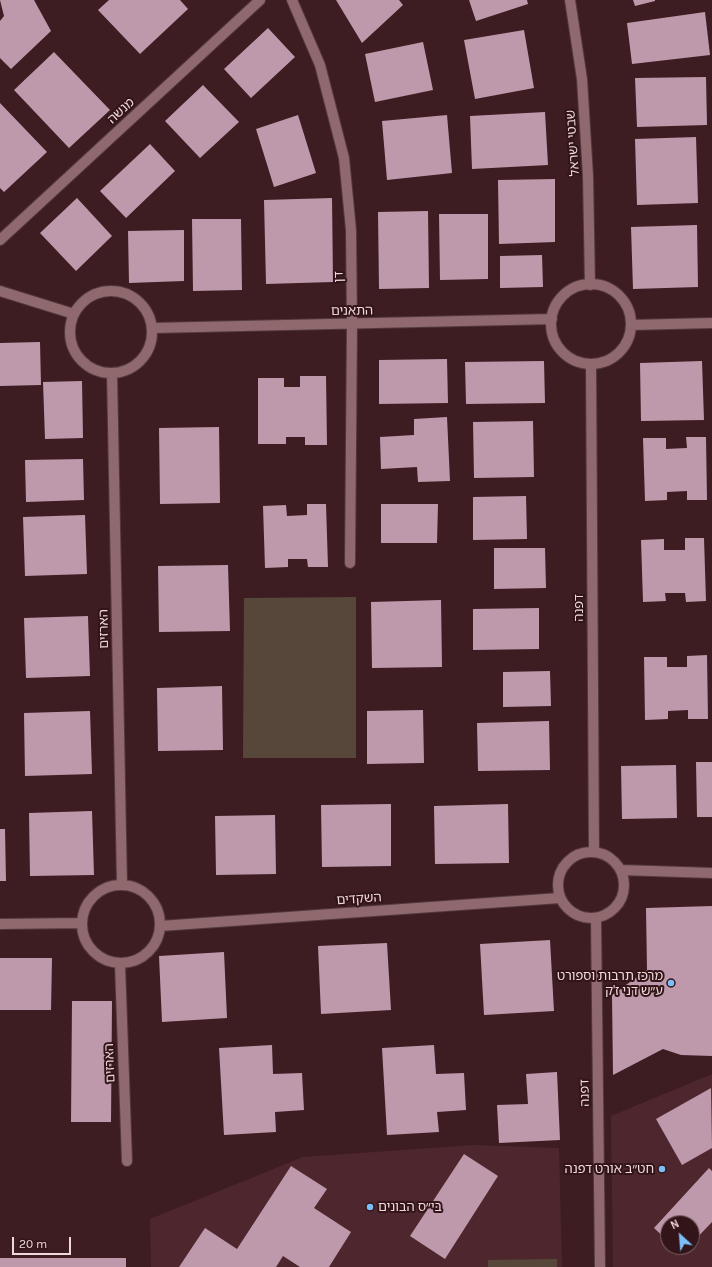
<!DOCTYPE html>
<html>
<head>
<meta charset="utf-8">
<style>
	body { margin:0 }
	#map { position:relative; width:712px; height:1267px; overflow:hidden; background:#3d1d22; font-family:Karla,sans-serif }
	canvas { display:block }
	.north { position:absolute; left:660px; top:1215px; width:40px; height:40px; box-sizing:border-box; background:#321419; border:1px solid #7e6367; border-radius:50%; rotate:334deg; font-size:11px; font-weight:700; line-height:16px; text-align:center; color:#efd9db }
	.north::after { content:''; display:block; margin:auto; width:14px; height:18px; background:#7dbef9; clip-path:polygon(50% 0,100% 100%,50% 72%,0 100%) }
	.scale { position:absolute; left:12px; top:1237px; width:59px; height:18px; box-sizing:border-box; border:2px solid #efd9db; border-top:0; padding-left:5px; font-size:12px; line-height:14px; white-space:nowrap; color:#efd9db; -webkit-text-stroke:3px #321419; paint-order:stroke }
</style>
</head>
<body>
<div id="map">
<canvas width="712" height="1267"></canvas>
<div class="north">N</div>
<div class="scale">20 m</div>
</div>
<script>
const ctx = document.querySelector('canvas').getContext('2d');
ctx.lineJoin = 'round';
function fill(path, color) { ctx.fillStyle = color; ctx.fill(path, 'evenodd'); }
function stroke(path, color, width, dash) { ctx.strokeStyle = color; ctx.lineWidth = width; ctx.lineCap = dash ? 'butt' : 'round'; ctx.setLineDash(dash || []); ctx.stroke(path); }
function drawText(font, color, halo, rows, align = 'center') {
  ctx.font = font + ' Karla,"Noto Sans Hebrew",sans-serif'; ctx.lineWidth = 4; ctx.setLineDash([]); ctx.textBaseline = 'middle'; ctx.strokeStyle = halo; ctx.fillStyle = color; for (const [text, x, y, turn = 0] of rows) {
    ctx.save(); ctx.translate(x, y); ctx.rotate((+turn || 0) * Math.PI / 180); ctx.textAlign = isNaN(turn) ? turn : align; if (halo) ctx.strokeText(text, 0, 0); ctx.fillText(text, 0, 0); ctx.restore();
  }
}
const built = new Path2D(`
	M712,1074v193h-99l-2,-151zM668,1223h24v24h-24z
	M473,1145l86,3 3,119h-411l-1,-48 153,-62z`);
const green = new Path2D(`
	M356,597v161h-113l1,-160z
	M557,1259v8h-69v-7z`);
const building = new Path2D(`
	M0,0h34l17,31 -40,38 -11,-11v-37l4,-5z
	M109,0h71l8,9 -48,45 -42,-44z
	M336,0h63l4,5 -41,38z
	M469,0h58l1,4 -52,17z
	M633,0h22v1l-20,5z
	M705,12l5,43 -78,9 -5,-41z
	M268,28l27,29 -44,41 -27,-29z
	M524,30l10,58 -59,11 -11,-59z
	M423,42l10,48 -58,12 -10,-48z
	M54,52l56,58 -41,38 -55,-58z
	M706,77l1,48 -70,2 -2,-49z
	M203,85l36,37 -39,36 -35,-37z
	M0,103l47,49 -43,40 -4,-4z
	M545,112l3,53 -76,4 -2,-53z
	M298,115l18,58 -42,14 -18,-58z
	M447,115l5,58 -65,7 -5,-59z
	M696,137l2,66 -61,2 -2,-66z
	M150,144l25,27 -49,47 -26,-27z
	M555,179v63l-56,2 -1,-64z
	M77,198l35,38 -36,35 -36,-38z
	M332,198l1,84 -67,2 -2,-84z
	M428,211l1,77 -50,1 -1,-77z
	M439,214h49v65l-48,1z
	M192,219h49l1,71 -49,1z
	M697,225l1,62 -65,2 -2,-62z
	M184,230v51l-55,2 -1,-52z
	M542,255l1,32 -43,1v-32z
	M40,342l1,43 -41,1v-43z
	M447,359l1,44 -69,1v-44z
	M544,361l1,42 -79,1 -1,-42z
	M702,361l2,59 -63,1 -1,-58z
	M300,376h26l1,69h-22v-8h-19v7h-28v-66h26v9h16z
	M82,381l1,57 -38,1 -2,-57z
	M447,417l3,64 -32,1 -1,-15 -36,2 -1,-32 34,-2v-16z
	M533,421l1,56 -60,1 -1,-56z
	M219,427l1,76 -60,1 -1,-76z
	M686,437h20l1,63h-20v-9l-20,1v8l-22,1 -2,-63h23v11l21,-1z
	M83,459l1,41 -58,2 -1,-42z
	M526,496l1,43 -54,1v-43z
	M307,504h19l2,63h-20l-1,-8h-19v8l-23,1 -2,-62 23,-1 1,11 20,-1z
	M381,504h57l-1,39h-56z
	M85,515l2,59 -62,2 -2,-59z
	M685,538h19l2,63 -20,1 -1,-9h-20l1,8 -23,1 -2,-62 23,-1v11h21z
	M494,548h51l1,40 -52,1z
	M228,565l2,66 -71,1 -1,-66z
	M441,600l1,67 -70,1 -1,-66z
	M539,608v41l-66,1v-41z
	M88,616l2,60 -64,2 -2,-60z
	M707,655l1,64h-20v-9l-20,1v8l-23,1 -1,-63h23v10h20v-11z
	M550,671l1,35 -48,1v-35z
	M222,686l1,64 -65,1 -1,-63z
	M423,710l1,53 -57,1v-53z
	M90,711l2,63 -67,2 -1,-63z
	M549,721l1,49 -72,1 -1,-48z
	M696,762h16v55h-15z
	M676,765l1,53 -55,1 -1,-53z
	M391,804v62l-69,1 -1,-62z
	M508,804l1,59 -74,1 -1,-58z
	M92,811l2,64 -64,1 -1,-63z
	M275,815l1,59 -60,1 -1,-59z
	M0,829h5l1,52h-6z
	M712,906v150l-31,-1 -18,-6 -50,26 -1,-80 35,-25 -1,-62z
	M550,940l4,71 -70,4 -4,-71z
	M387,943l4,67 -70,4 -3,-68z
	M224,952l3,66 -65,4 -3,-66z
	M0,958h52l-1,52h-51z
	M72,1001h40l-1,121h-40z
	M272,1045l1,29 29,-1 2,37 -29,2 1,20 -52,3 -5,-87z
	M434,1045l2,29 28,-1 2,37 -29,2 2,20 -52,3 -5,-87z
	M557,1072l3,68 -61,3 -2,-38 31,-1 -2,-30z
	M711,1088l1,60 -30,17 -26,-46z
	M464,1154l34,22 -53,83 -35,-23z
	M291,1166l36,23 -13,19 37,24 -22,35h-29l-17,-11 -7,11h-97l26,-39 32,21z
	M709,1168l3,3v51l-20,21v-20h-24v18l-14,-13z
	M675,1247h14l-7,7z
	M0,1258h126v9h-126z`);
const minor = new Path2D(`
	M292,0l28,65 24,93 7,72 1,94 -2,239
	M570,0l12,79 6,97 2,109
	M0,240l260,-240
	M551 324a40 40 0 1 1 80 0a40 40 0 1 1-80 0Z
	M70 332a41 41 0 1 1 82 0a41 41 0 1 1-82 0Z
	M0,291l74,23
	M631,325l81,-2
	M153,328l399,-9
	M591,364l3,488
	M112,373l10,512
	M558 885a33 33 0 1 1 66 0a33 33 0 1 1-66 0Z
	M621,870l91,3
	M82 924a39 39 0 1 1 78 0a39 39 0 1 1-78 0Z
	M596,918l4,349
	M0,924l81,-1
	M160,926l400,-28
	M120,964l7,197`);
const markers = [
	[671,983,4,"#7dbef9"],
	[662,1169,4,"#7dbef9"],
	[370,1207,4,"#7dbef9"]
];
const streetNames = [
	["מנשה",121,111,-43],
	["שבטי ישראל",573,143,-94],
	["דן",339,277,-91],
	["התאנים",352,311,-1],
	["דפנה",579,608,-90],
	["הארזים",104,629,-91],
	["השקדים",359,899,-4],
	["הארזים",110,1063,-92],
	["דפנה",585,1093,-91]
];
const poiNames = [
	["מרכז תרבות וספורט",663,976],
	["ע״ש דני ז'ק",663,991],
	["חט״ב אורט דפנה",654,1169],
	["בי״ס הבונים",378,1207,"left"]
];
fill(built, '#4d272d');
fill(green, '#57473a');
fill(building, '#be99ac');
stroke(minor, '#53393e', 12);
stroke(minor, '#8f696d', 10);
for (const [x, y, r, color] of markers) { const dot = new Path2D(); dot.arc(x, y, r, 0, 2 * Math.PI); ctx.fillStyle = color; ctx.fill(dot); stroke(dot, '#321419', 1.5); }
drawText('13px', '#efd9db', '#321419', streetNames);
drawText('13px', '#efd9db', '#321419', poiNames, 'right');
</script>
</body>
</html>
